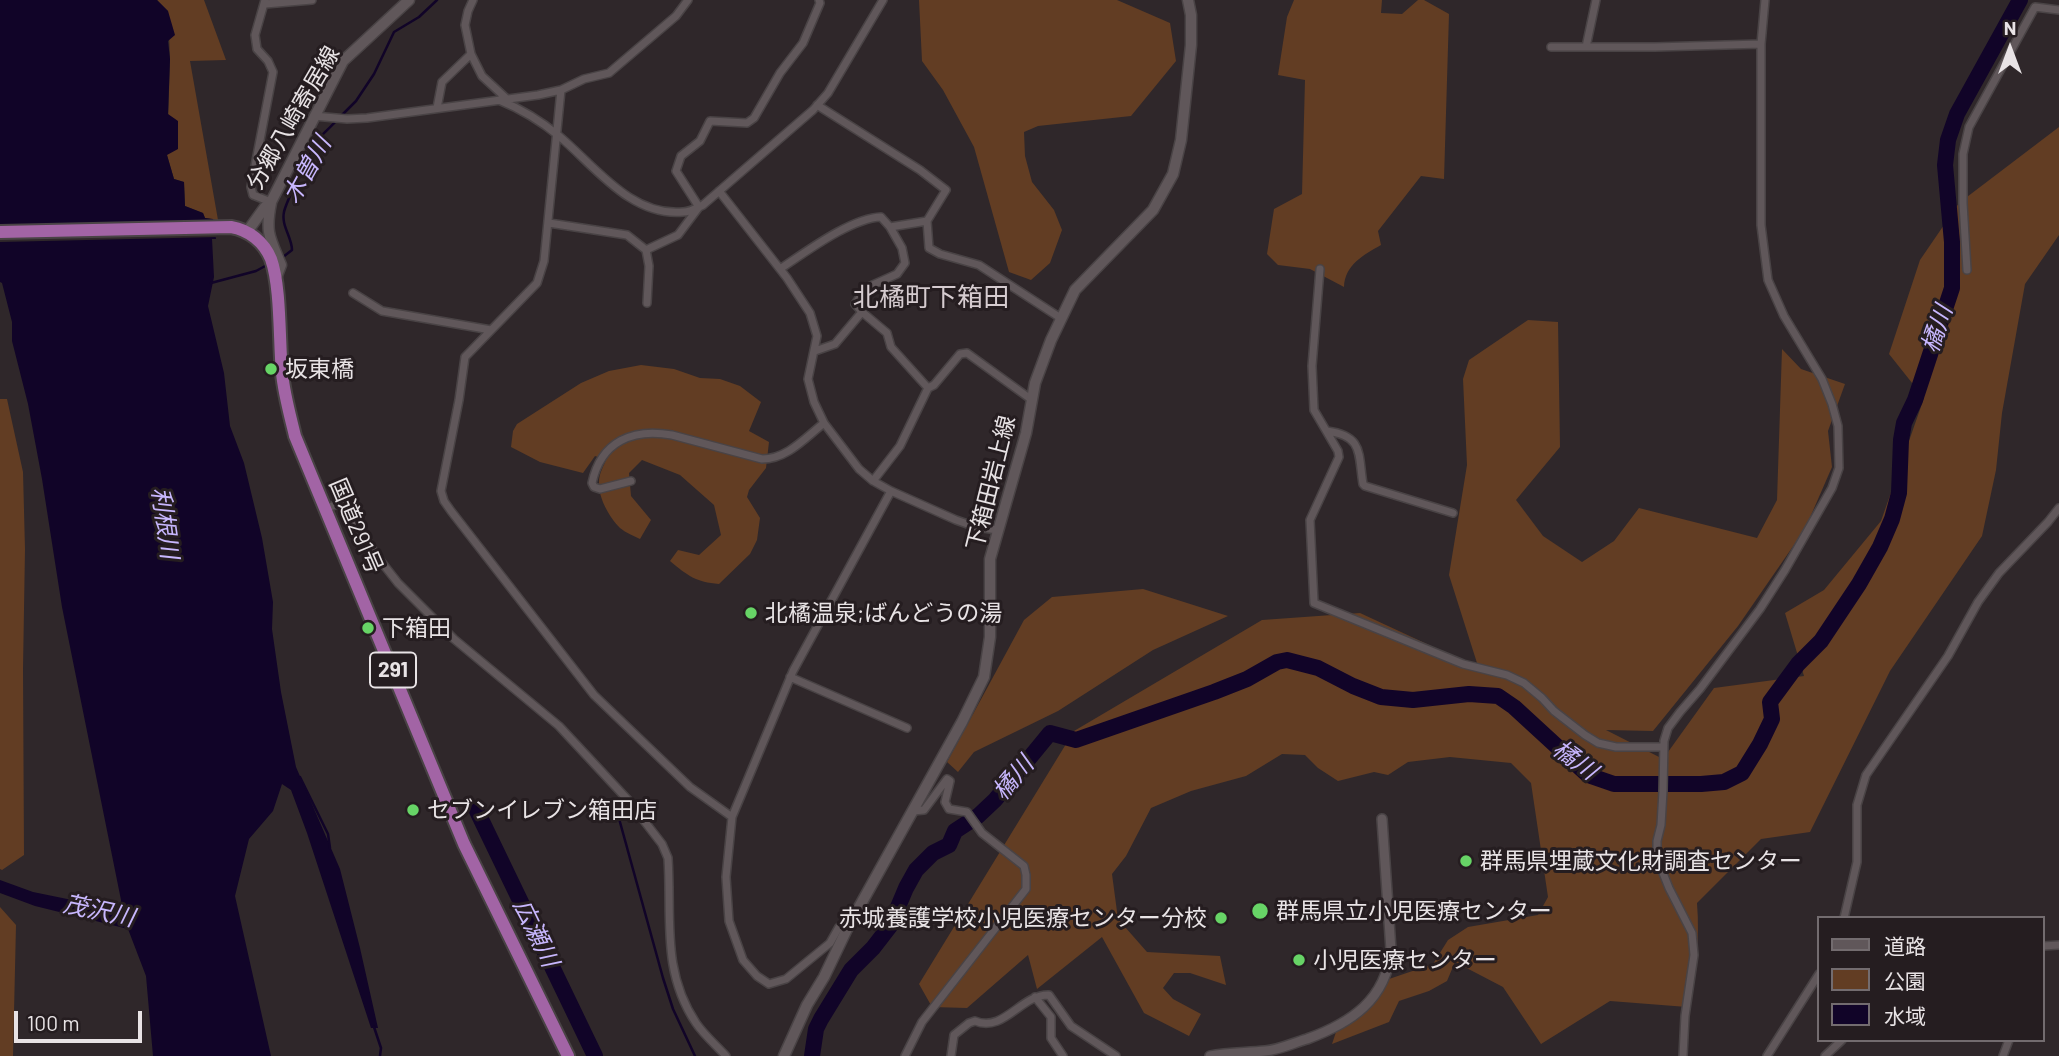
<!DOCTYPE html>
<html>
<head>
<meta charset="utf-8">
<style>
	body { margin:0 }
	#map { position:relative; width:2059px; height:1056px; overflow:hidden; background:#2f272a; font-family:Barlow,"Noto Sans JP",sans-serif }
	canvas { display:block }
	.legend { position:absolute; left:1817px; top:916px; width:228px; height:126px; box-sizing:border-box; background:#251d20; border:2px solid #736c6f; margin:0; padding:9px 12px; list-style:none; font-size:21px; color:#e8e3e5 }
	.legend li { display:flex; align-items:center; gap:14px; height:35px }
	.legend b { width:35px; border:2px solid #736c6f }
	.north { position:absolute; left:1975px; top:14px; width:70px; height:70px; -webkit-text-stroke:5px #251d20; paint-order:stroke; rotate:0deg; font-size:19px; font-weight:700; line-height:28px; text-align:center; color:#e8e3e5 }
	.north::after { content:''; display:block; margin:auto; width:24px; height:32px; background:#e8e3e5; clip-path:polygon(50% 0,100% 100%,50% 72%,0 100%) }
	.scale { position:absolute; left:14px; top:1011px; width:128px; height:32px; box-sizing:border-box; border:4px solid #e8e3e5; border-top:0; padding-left:9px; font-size:21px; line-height:24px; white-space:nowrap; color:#e8e3e5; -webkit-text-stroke:5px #251d20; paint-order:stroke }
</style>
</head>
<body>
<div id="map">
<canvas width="2059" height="1056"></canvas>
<ul class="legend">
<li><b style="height:9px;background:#60575a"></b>道路</li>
<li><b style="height:19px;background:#623d23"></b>公園</li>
<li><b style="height:19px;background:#110428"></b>水域</li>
</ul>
<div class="north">N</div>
<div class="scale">100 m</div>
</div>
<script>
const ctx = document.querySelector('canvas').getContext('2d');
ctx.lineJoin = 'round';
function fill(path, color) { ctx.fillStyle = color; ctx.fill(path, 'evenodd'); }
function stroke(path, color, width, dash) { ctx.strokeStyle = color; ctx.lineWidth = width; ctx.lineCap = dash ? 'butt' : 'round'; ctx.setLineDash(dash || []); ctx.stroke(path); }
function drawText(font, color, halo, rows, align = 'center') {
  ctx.font = font + ' Barlow,"Noto Sans JP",sans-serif'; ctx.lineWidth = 6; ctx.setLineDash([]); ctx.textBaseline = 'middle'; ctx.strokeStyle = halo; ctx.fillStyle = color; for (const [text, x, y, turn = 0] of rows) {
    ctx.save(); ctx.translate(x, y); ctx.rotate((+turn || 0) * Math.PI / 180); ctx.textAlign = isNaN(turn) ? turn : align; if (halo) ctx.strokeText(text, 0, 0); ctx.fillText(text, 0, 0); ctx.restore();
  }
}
const green = new Path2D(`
	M157,0h47l22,60 -36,1 28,159 -13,-2 -2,-5 -18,-7 -1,-24 -10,-3 -7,-24 3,-96 -2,-48z
	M919,0h198l53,23 6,38 -45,55 -93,10 -14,6 1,24 7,26 22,28 8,20 -12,33 -19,17 -22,-8 -35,-125 -31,-57 -21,-29z
	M1294,0h88l-1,13 21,1 16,-14h6l25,14 -5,165 -23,-3 -43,55 3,14c-18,10 -36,20 -37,42l-34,-18 -32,-4 -11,-11 7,-45 28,-15 3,-114 -27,-5 9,-58z
	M2059,127v108l-34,49 -23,129 -6,57 -14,66 -92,135 -80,161 -49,7 -64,64c3,38 -1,67 -10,104l-77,-6 -69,43 -38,-57 -48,-25 -8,19 -18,10 -30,10 -10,21 -57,22 4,-12 20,-12 15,-13 18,-28 44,-15 15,-24 20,-13 70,-12 10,-18 -17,-114 -20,-20 -61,-6 -42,5 -20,13 -14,-3 -36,9 -20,-13 -13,-13 -23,-1 -36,22 -55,15 -40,17 -25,48 -14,18 6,45 29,33 73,4 6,29 -36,-12h-16l-11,15 10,11 28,15 -12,22 -45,-23 -42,-76 -65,52 -9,-34 -61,53 -35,-1 -13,-23 155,-253 188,-111 98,-7 136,63 -19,-13 -28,-88 18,-110 -4,-86 6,-19 59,-40 30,2 2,125 -44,53 27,36 39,26 32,-21 25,-33 118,30 20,-38 5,-151 19,20 44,15 -17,47 4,36 -27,62 -67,97 -85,105 -47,-1 57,29 51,-71 90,-12 -19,-63 39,-23 57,-69 43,-123 -35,-44 31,-94 39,-57z
	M641,365l33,4 26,9 20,1 20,7 21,16 -12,29 20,11 -3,26 -17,22 -2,7 13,21 -3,22 -7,14 -31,30c-23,-2 -31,-8 -49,-23l8,-11 21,5 22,-20 -7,-30 -34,-30 -38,-15 -13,13 2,23 20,24 -11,19c-6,-3 -14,-6 -20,-11 -11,-11 -22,-31 -21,-46 0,-8 4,-15 7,-22l-11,-4 -12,17 -43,-11 -29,-15 2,-16 4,-7 64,-41 28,-12z
	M0,399h7l16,73 2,77 -2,120 1,186 -22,15 -2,-1z
	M1143,589l85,27 -75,34 -95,61 -84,41 -16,20 -11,-10 77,-142 28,-23z
	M0,907l16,18 -3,131h-13z`);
const water = new Path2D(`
	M0,0h157l11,11 7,24 -7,6 2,18 -2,55 10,7v28l-11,6 7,24 10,3 1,24 18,7 2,5 8,1 3,20h-4l2,38 -6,29 16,67 6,53 14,37 18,75 11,64 -1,27 9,63 15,75 44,102 20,79 18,80h-7l-64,-195 -16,-43 -9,-6 -9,27 -24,28 -14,57 36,160h-118l-7,-80 -18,-47 -93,-23 -35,-13v-13l33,12 88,18v-10l-59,-293 -20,-128 -14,-75 -16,-63v-19l-10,-39 -2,-1z`);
const pier = new Path2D(`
	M217,221l1,16 -218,5v-16z`);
const stream = new Path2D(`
	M341,116l15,-15 18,-27 20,-42 25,-15 18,-17
	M283,257l9,-7c0,-13 -11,-24 -8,-38 2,-10 27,-62 33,-71 5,-7 13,-13 19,-20
	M211,283l45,-12 11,-6
	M300,777l28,57 2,14
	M615,804l48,174 10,31 22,47
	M374,1027l7,21 -1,8`);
const river = new Path2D(`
	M477,811l118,245
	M812,1056l4,-27 5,-10 30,-49 22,-22 17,-22 16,-38 10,-18 17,-17 16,-8 6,-14 23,-15 17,-16 55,-67 26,7 138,-48 33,-13 30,-17 10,-2 31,8 35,18 28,11 32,3 56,-6 29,2 16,11 74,68 26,9h87l23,-2 18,-9 18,-29 12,-25 -2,-17 28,-38 23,-23 38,-57 21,-37 12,-28 7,-26 2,-53 3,-17 11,-23 37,-112v-46l-7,-77 3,-25 9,-26 63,-114`);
const minor = new Path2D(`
	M265,0l-10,35 2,14 11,12 5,11 -22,115 2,8 18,7
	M473,0l-5,11 -3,14 6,29 11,22 26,24
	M265,4l47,-4
	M1551,47h104l106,-3
	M1586,47l10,-47
	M561,90l-17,171 -7,22 -72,74 -6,43 -18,91 3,10 7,10 143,184 96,92 42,30
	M499,100c22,9 42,21 60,36 36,30 72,81 124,76 7,0 14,-4 20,-7l110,-95 15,-17 55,-93
	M817,105l103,65 26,20 -19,31 2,27 11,6 39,11 80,52
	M437,108l5,-26 29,-28
	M314,116l33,3 20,-1 171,-23 23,-5 23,-11 25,-6 67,-57 12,-16
	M719,191l68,87 23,35 7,23 -9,43 6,23 10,21 35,46 14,12 18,10 65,29 20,7 22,3
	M549,223l78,12 19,15 3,16 -2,37
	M646,250l32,-15 21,-28 -23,-36 5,-15 19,-15 10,-20 37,2 7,-5 26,-45 23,-30 17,-40 -1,-3
	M780,269c26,-17 71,-51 101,-52l9,10 37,-6
	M1320,269l-8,97 2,44 24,41 1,6 -29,63 4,83 149,61 44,11 17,8 18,15 12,13 31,24 13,8 18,4h47
	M1967,270l-4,-67v-49l6,-27 66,-120 24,3
	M353,293l29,18 109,19
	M862,312l-7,-8 11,-16 31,-14 8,-11 -3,-15 -12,-21
	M815,351l20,-7 27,-32 25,21 4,14 37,41 -28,58 -27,35
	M928,388l6,-3 26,-31 7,-1 65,47
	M1327,431c37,5 31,23 36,53l2,2 88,27
	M631,481l-31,8 -6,-2 -2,-4c9,-42 41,-55 80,-48l90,24c25,0 43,-21 62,-36
	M326,509l13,-6 7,3 30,49 22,28 56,56 105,87 69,74 34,44 6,14c4,59 -7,113 28,165 8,12 20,22 30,33
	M790,677l117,51
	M1844,918l13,-56v-57l9,-30 82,-119 30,-54 21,-29 49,-51 11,-14
	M847,929l-8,-2 -9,16 -44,36 -17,5 -12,-8 -14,-16 -14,-39 -3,-44 6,-60 61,-146 98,-180
	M2043,946l16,-1
	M1035,997l16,20v21l12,18
	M905,1056l17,-34 104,-133v-14l-2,-9 -42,-33 -15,-21 -18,-3 -4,-7 5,-21 -3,-2 -23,31 -11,1
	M951,1056l3,-21 15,-12 6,-2c29,12 46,-27 74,-26l22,31 45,30
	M1683,1056l2,-40 9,-61 -2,-22 -23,-45 -12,-30v-17l4,-16 2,-34 1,-50 4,-13 12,-16 20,-23 60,-80 25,-39 47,-82 7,-20 -1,-42 -6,-22 -10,-25 -38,-63 -16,-36 -7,-55v-181l4,-44
	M1767,1056l52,-82
	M1825,1056l17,-16
	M2003,1056l6,-16`);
const tertiary = new Path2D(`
	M1210,1056c18,-4 36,-3 55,-5 14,-1 28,-8 42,-12 44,-16 79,-39 84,-89l-9,-131`);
const secondary = new Path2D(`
	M271,203c-6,30 -1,35 10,62l-5,13
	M247,232l18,-25 6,-5 72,-141 66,-61
	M784,1056l23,-51 17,-28 23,-48 115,-207 22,-45 6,-40v-78l36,-126 9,-50 16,-43 24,-50 78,-80 20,-36 8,-34 10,-95v-30l-3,-15`);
const trunk = new Path2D(`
	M0,232l231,-5c18,3 33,15 40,32 10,28 8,82 11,114 2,21 8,42 13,63l169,408 104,212`);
const markers = [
	[271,369,7,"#67d466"],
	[751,613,7,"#67d466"],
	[368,628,7,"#67d466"],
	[413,810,7,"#67d466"],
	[1466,861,7,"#67d466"],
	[1260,911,9,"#67d466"],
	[1221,918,7,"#67d466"],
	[1299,960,7,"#67d466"]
];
const shields = [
	[393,670,46]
];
const shieldNames = [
	["291",393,670]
];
const streetNames = [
	["分郷八崎寄居線",293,118,-60],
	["下箱田岩上線",991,483,-76],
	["国道291号",356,526,67]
];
const poiNames = [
	["坂東橋",285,369],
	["北橘温泉;ばんどうの湯",765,613],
	["下箱田",382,628],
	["セブンイレブン箱田店",427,810],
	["群馬県埋蔵文化財調査センター",1480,861],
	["群馬県立小児医療センター",1276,911],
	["赤城養護学校小児医療センター分校",1207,918,"right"],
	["小児医療センター",1313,960]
];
const waterNames = [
	["木曽川",307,170,-61],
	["橘川",1937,329,-71],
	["利根川",165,523,82],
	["橘川",1575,760,36],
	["橘川",1013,778,-50],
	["茂沢川",99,911,12],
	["広瀬川",536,933,64]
];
const quarterNames = [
	["北橘町下箱田",931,297]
];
fill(green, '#623d23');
fill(water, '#110428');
fill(pier, '#2f272a');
stroke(stream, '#110428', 2.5);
stroke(river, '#110428', 16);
stroke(minor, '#494345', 10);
stroke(tertiary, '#494345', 12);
stroke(secondary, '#494345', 13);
stroke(trunk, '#494345', 16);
stroke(minor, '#60575a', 7);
stroke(tertiary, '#60575a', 9);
stroke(secondary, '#60575a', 10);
stroke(trunk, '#a264a5', 12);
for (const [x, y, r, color] of markers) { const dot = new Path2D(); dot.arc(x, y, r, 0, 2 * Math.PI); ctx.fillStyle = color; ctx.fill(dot); stroke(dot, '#251d20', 2.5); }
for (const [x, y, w] of shields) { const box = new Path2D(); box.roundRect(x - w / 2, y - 17.5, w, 35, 5); ctx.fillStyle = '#251d20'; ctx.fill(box); stroke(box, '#e8e3e5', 2); }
drawText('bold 21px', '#e8e3e5', null, shieldNames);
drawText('23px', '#e8e3e5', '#251d20', streetNames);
drawText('23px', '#e8e3e5', '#251d20', poiNames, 'left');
drawText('italic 24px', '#c8b7fe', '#251d20', waterNames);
drawText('26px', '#d5cbcf', '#251d20', quarterNames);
</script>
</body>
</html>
